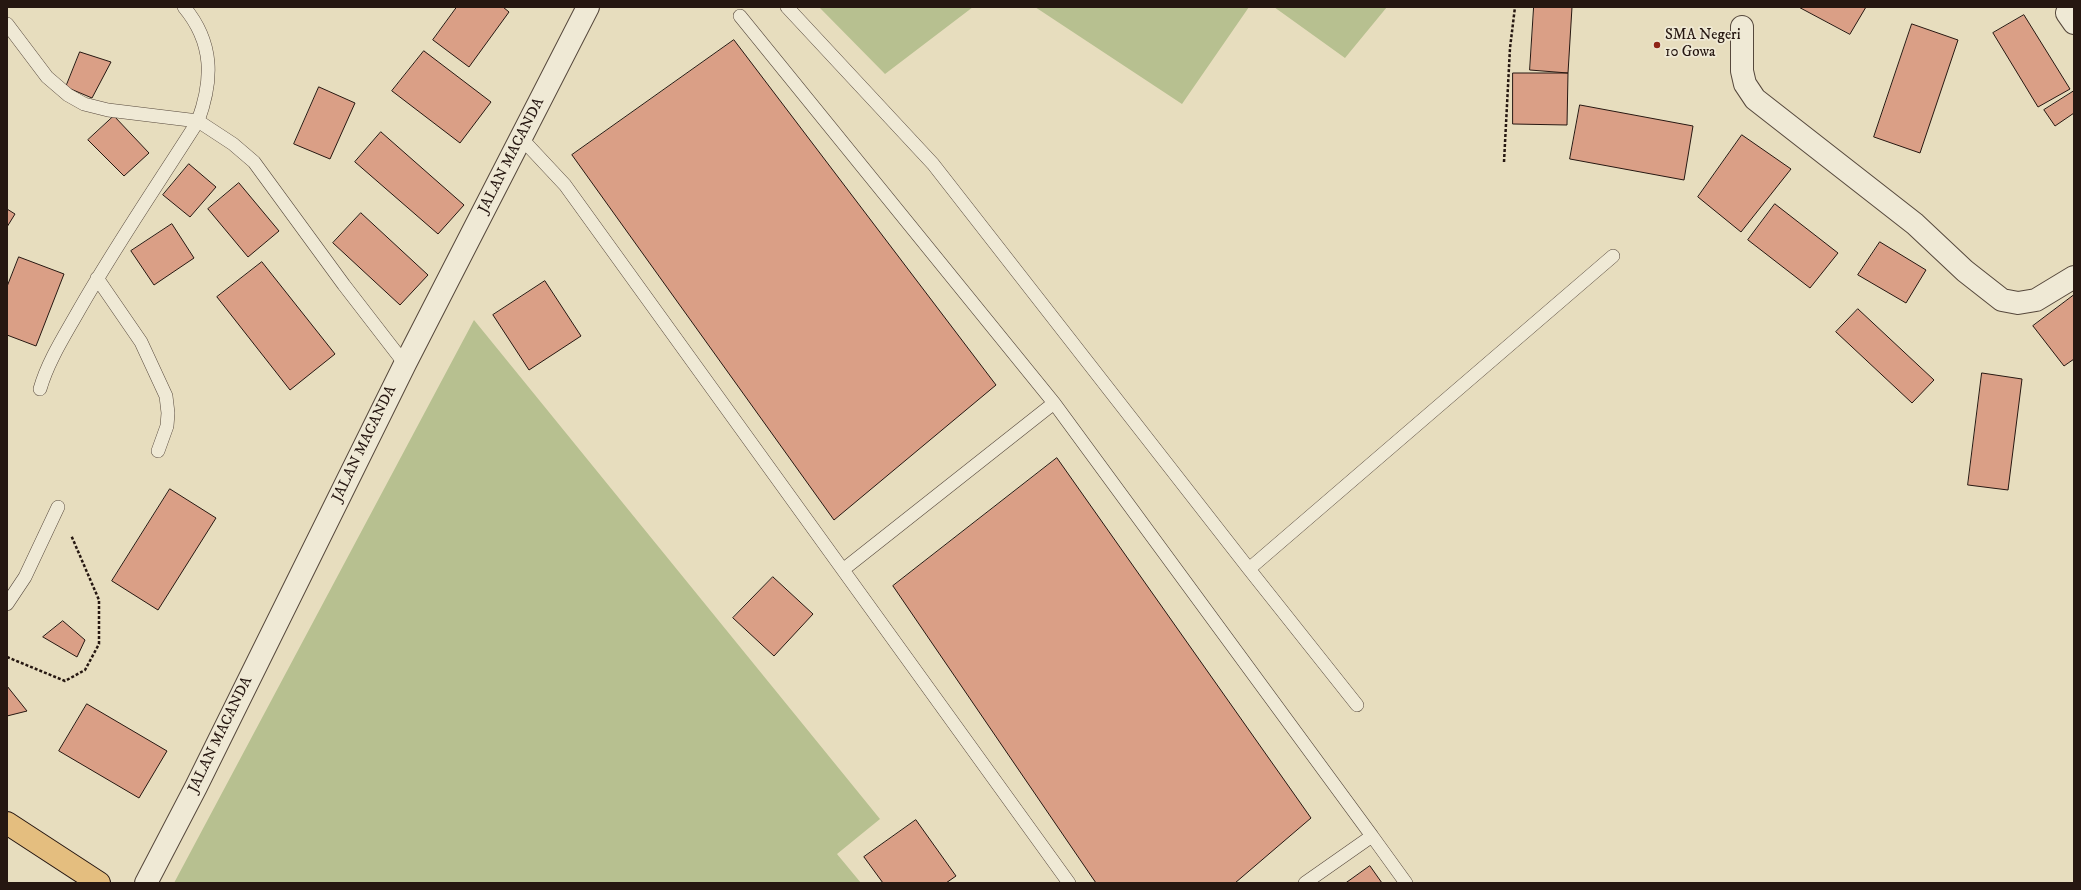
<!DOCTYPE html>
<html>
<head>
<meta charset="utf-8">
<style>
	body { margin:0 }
	#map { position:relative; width:2081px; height:890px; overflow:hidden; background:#e7ddbe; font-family:"IM FELL DW Pica",serif }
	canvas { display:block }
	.frame { position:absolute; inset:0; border:8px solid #261711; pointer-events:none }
</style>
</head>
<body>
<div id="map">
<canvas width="2081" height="890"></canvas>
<div class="frame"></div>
</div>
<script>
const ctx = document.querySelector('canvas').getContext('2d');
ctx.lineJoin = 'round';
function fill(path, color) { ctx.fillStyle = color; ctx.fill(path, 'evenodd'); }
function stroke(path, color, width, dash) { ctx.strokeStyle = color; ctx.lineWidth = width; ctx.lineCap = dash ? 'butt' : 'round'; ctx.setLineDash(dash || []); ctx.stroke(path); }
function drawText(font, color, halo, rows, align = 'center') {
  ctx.font = font + ' "IM FELL DW Pica",serif'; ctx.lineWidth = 3.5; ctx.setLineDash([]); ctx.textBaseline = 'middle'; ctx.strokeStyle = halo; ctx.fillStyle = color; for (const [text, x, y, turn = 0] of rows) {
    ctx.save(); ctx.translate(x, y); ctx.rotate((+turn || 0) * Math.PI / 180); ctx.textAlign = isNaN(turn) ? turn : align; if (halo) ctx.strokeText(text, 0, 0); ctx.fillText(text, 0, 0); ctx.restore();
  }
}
const green = new Path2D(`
	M819,7h154l-88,67z
	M1035,7h214l-67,97z
	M1274,7h113l-42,51z
	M474,320l406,499 -43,35 24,29h-687z`);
const building = new Path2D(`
	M457,7h46l6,5 -40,55 -36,-27z
	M1534,7h38l-4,66 -38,-3z
	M1799,7h67l-16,27z
	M2024,15l46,74 -32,18 -45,-74z
	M1912,24l46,16 -38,113 -46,-16z
	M734,40l262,345 -162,135 -262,-365z
	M424,51l67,51 -31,41 -68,-52z
	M80,52l31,10 -19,36 -26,-11z
	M1513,73h55l-1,52 -54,-1z
	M319,87l36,16 -25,56 -36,-15z
	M2074,91v22l-19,13 -11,-16z
	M1580,105l113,21 -9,54 -114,-21z
	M114,116l35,37 -25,23 -36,-36z
	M381,132l83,73 -26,29 -83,-72z
	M1742,135l49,34 -50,63 -43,-35z
	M189,164l27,23 -26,30 -27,-22z
	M239,183l40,48 -31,26 -40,-48z
	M1775,204l63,49 -28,35 -62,-48z
	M7,209l8,5 -8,13z
	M361,213l67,62 -28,30 -67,-62z
	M172,224l22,34 -40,27 -23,-34z
	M1880,242l46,28 -20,33 -48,-28z
	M19,257l45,17 -28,72 -29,-11v-48z
	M262,262l73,92 -45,36 -73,-93z
	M545,281l36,55 -52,34 -36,-55z
	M2074,295v64l-10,7 -31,-40z
	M1858,309l76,71 -22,23 -76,-71z
	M1982,373l40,6 -14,111 -40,-5z
	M1057,458l254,360 -76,65h-139l-203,-297z
	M170,489l46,29 -58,92 -46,-29z
	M773,577l40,37 -39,42 -41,-38z
	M63,621l22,19 -8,17 -34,-20z
	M7,686l20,25 -20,5z
	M87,704l80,47 -28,47 -80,-47z
	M916,820l40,56 -10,7h-63l-19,-26z
	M1370,866l12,17h-36z`);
const path = new Path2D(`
	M1504,162l6,-114 5,-41
	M7,657l58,24 20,-11 14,-26v-44l-28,-65`);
const service = new Path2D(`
	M787,7l146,157 316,405 108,136
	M740,16l314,387 318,433 -67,47
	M7,24l40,53 21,18 16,9 24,6 90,11 35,23 21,18 90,123 61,79
	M522,139l43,46 504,698
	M97,278l44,64 25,54 2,17 -1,13 -9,25
	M40,389c8,-28 25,-54 39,-79 37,-65 79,-126 119,-189 15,-41 16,-78 -14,-114
	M844,569l210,-166
	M1249,569l364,-313
	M7,604l18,-27 33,-70
	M1372,836l34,47`);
const minor = new Path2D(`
	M2067,13l7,10
	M1742,27v44l3,13 10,15 160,125 50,47 37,29 16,3 18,-3 38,-23`);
const tertiary = new Path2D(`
	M146,883l50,-96 209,-423 183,-357`);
const primary = new Path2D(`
	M7,823l92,60`);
const markers = [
	[1657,45,4,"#8f2418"]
];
const poiNames = [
	["SMA Negeri",1665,36],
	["10 Gowa",1665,53]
];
const streetNames = [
	["JALAN MACANDA",512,156,-63],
	["JALAN MACANDA",365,444,-64],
	["JALAN MACANDA",221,735,-64]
];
fill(green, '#b7c090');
fill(building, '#da9f86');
stroke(building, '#261711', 1);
stroke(service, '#56483c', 14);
stroke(minor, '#56483c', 24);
stroke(tertiary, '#56483c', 24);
stroke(primary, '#261711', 24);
stroke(path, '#261711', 2.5, [3, 2]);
stroke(service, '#efe9d5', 13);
stroke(minor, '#efe9d5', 22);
stroke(tertiary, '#efe9d5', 22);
stroke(primary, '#e4be7f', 22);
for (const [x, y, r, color] of markers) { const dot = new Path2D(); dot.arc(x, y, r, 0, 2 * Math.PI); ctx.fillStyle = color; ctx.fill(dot); stroke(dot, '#efe9d5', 1.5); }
drawText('15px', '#261711', '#efe9d5', poiNames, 'left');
drawText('15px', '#261711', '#efe9d5', streetNames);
</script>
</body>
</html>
